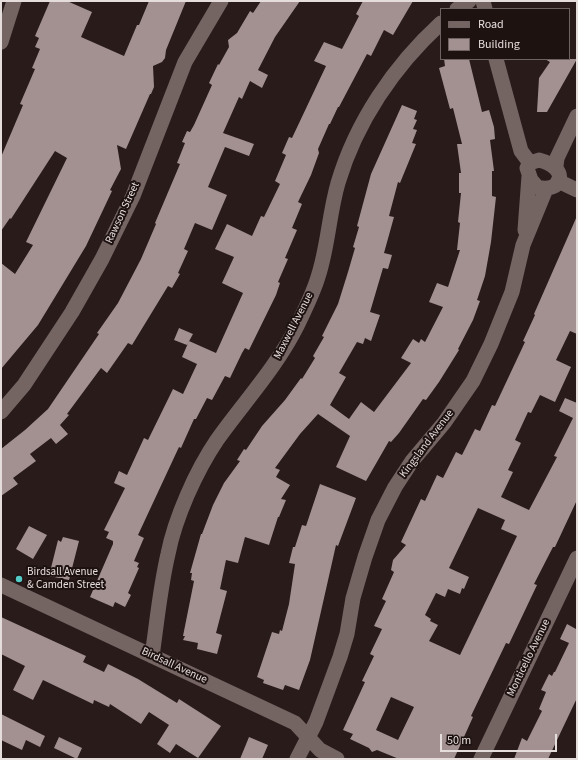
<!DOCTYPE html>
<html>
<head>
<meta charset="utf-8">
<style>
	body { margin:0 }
	#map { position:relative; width:578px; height:760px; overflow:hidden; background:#281b1a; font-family:"Source Sans 3",sans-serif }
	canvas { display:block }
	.frame { position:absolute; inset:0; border:2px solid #e5dddc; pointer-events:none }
	.legend { position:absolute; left:440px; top:8px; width:130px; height:52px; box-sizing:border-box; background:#1e1211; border:1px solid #6e6362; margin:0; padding:5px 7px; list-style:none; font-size:12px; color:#e5dddc }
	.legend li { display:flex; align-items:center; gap:8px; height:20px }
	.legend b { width:20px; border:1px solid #6e6362 }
	.scale { position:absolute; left:440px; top:734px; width:117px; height:18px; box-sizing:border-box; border:2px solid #e5dddc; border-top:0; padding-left:5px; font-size:12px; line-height:14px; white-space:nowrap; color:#e5dddc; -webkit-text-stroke:3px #1e1211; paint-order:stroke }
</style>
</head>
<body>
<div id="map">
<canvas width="578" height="760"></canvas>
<div class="frame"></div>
<ul class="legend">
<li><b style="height:5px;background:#746563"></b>Road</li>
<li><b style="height:11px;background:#a29190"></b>Building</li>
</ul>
<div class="scale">50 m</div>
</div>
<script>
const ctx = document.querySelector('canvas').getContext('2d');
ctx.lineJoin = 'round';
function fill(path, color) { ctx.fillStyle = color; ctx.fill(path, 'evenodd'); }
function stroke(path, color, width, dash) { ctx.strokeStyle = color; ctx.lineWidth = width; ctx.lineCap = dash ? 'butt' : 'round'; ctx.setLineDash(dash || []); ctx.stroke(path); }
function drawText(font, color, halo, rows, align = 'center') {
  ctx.font = font + ' "Source Sans 3",sans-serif'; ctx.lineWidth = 4; ctx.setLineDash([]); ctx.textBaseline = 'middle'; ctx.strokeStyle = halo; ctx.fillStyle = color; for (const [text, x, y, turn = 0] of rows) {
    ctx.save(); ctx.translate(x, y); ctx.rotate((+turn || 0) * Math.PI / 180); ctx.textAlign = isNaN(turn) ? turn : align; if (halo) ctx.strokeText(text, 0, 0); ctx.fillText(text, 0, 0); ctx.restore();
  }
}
const building = new Path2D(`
	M50,1h17l25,11 -11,25 43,19 13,-31h2l10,-24h37l-20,49 -1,8 -3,4 -9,4 1,21 -3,7h-1l-24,55 -9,-4 4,24 -11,21 2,1 -26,55 -48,79 -37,44v-106l14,11 18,-29 -7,-3 41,-84 -12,-7 -44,68 -1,-1 -9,13v-74l22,-52 -3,-1 15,-35 -3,-1 8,-19 -5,-2 4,-9 -4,-2z
	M261,1h39l-25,36 -17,33 10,5 -6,13 -12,-7 -8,18 -3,-2 -16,36 31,11 -5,12 -24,-9 -17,40 19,8 -15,35 -17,-7 -11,26 4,2 -10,22 2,1 -8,14 -4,-2 -36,59 -4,-2 -21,30 -6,-5 -34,46 2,1 -9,10 8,9 -12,10 -5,-6 -21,16 6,7 -23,17 5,6 -17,12v-47l24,-19 23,-21 51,-75 -2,-1 21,-30 23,-44 15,-35 -1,-1 25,-59 -3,-1 8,-20 -3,-1 5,-11 3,1 4,-7 18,-40 -3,-2 9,-19 1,1 10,-18 -1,-7 9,-7 13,-22 3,2z
	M363,1h50l-20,34 -9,-5 -13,26 -4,-2 -28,53h-1l-8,17h-1l-11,25 1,4 -8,22 -13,27 4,2 -10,24 5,2 -12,28 3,1 -10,23 2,1 -4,12 -27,55 -4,-2 -3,5 -12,25 -5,-2 -13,24 -5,-2 -11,21h-2l-13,29 -2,-1 -41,88 6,3 -1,2 -9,21 5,2 -2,4 2,1 -11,25 3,2 -6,12 -10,-5 -2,5 -23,-10 23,-53v-3l-7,-3 3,-6 -5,-2 21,-42 -11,-5 5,-12 8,4 17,-37 4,2 25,-51 10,5 14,-30 -15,-7 7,-16 27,12 27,-60 -21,-10 12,-26 -19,-8 12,-25 25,12 9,-20 3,1 16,-33 -5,-3 11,-26 -4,-2 7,-16 3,1 34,-72 -12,-5 10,-19 18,7 17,-33 -3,-2z
	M444,59h25l13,53 7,-2 5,17 1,12 -5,1 4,31h-2v25l4,1 -5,45 -6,34 -8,24 3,1 -7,19 -15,29 1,1 -20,32 -13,18 -3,-1 -24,34 -8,9 -2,-1 -23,40 -30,-14 14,-31 -32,-22 -18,20 -25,34 5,2 -4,7 14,8 -9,14 5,1 -7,17h-1l-9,28 -24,-8 -7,26 -12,-3 -6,29 7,2 -11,42 6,2 -5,19 -20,-5 1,-6 -15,-3 2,-4h-2l11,-55 -3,-1 1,-7h-2l11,-39h1l11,-29 11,-22 16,-22 -3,-1 7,-11 2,1 16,-24 23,-26 16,-22 1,1 13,-21 -2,-2 11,-19 -2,-1 16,-32 10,-32 7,-24 -2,-1 6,-20 -2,-1 14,-52 31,-69 15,6 -3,8 3,1 -4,9 4,1 -5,13 4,1 -16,39 -2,-1 -9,34 5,1 -10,36 8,2 -4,14 -5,-1 -13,44 10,3 -9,26 -6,-3 -2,6 -6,-2 -18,31 7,4 -16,28 19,14 12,-17 13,10 37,-49 -10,-5 12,-19 6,4 2,-4 4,3 18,-35 -14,-5 8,-19 11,4 12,-37h-3l3,-27 -2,-1 3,-29h-2v-20h2l-4,-29h5l-9,-36 -3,1 -11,-41 6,-2z
	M545,59h32l-30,53h-10l2,-34 11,-16z
	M577,216v118l-7,-3 -14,29 15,7 -16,35 -15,-7 -9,18 -3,-1 -13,28 6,3 -13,27 5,2 -12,25 28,13 28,-53 -3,-1 19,-38 -14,-7 6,-13 12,5v97l-22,47h-2l-19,37 3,1 -28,59 -3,-1 -35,73 2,1 -19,42h-55l-22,-9 -5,2 -3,-4 -19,-9 3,-5 -10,-4 22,-48 -3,-1 12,-25 -4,-2 12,-25 -8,-3 12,-25 -4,-2 12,-27 -3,-2 2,-10 13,-15 -5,-3 20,-43 4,2 12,-26 6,3 13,-26 6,3 13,-26 5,2 12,-26 3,1 30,-64 -2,-1 12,-26 -1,-1zM478,508l27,12 -4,9 16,7 -57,119 -31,-14 9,-16 -8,-4 1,-2 -6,-4 11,-22 9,4 3,-8 12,5 2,-6 2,1 5,-12 -20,-9zM391,697l23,10 -16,33 -22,-10z
	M179,328l14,6 -6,11 -13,-5z
	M320,484l36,14 -18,48 -2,-1 -26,115 -11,30 -14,-5 -2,5 -20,-7 1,-3 -7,-3 15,-45 7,2 1,-4 2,1 7,-27 6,-40 -6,-1 4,-16h2l7,-22 4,1z
	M29,526l18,9 -14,24 -17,-10z
	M63,537l16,4 -10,39 -20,-4 9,-36 3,2z
	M1,617l85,39 -3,6 21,10 4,-8 30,15 39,24 2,-4 42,27 -23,32 -22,-14 -6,9 -13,-9 12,-19 -20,-13 -8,12 -31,-20 -1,3 -15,-7 -1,4 -50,-24 -10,20 -20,-10 12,-24 -24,-12z
	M567,624l9,5 1,-2v71l-29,61h-34l8,-21 5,3 15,-30 -3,-2 7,-17 -5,-2 8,-16 3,2 2,-4h1l14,-29 -9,-4z
	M1,714l44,22 -5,11 -14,-7 -4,10 -21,-10z
	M59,737l23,11 -5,11 -23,-11z
	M249,737l19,8 -6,14h-22z`);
const minor = new Path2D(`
	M483,1l2,8
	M457,9l12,-8
	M1,42l13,-41
	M496,59l25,92 9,12
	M539,160c32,8 23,34 -2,27l-6,-7 -4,-12 3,-5z
	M556,166l1,-8 20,-42
	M558,181l19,9
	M525,230l4,-54
	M1,412l23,-27 48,-73 30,-53 31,-63 52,-134 36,-61
	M1,585l294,138 25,27 17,9
	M152,656c5,-34 8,-68 16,-102 7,-36 28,-83 49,-114 27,-38 59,-72 80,-114 7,-15 16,-32 21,-49 10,-30 11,-63 20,-94 18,-61 56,-117 103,-160
	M297,759l19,-37 24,-65 7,-23 6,-36 12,-41 13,-37 17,-33 17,-26 32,-38 29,-42 18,-37 21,-52 11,-47 23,-56
	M481,759l96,-201`);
const markers = [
	[19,579,4,"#54cdc8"]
];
const streetNames = [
	["Rawson Street",123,213,-65],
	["Maxwell Avenue",294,326,-63],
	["Kingsland Avenue",427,444,-53],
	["Monticello Avenue",529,658,-64],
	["Birdsall Avenue",174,666,25]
];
const poiNames = [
	["Birdsall Avenue",27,573],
	["& Camden Street",27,586]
];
fill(building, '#a29190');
stroke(minor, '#746563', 15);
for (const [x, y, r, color] of markers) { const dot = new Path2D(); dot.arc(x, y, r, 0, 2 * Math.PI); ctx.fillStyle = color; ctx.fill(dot); stroke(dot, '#1e1211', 1.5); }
drawText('11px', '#e5dddc', '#1e1211', streetNames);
drawText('11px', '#e5dddc', '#1e1211', poiNames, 'left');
</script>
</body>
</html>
